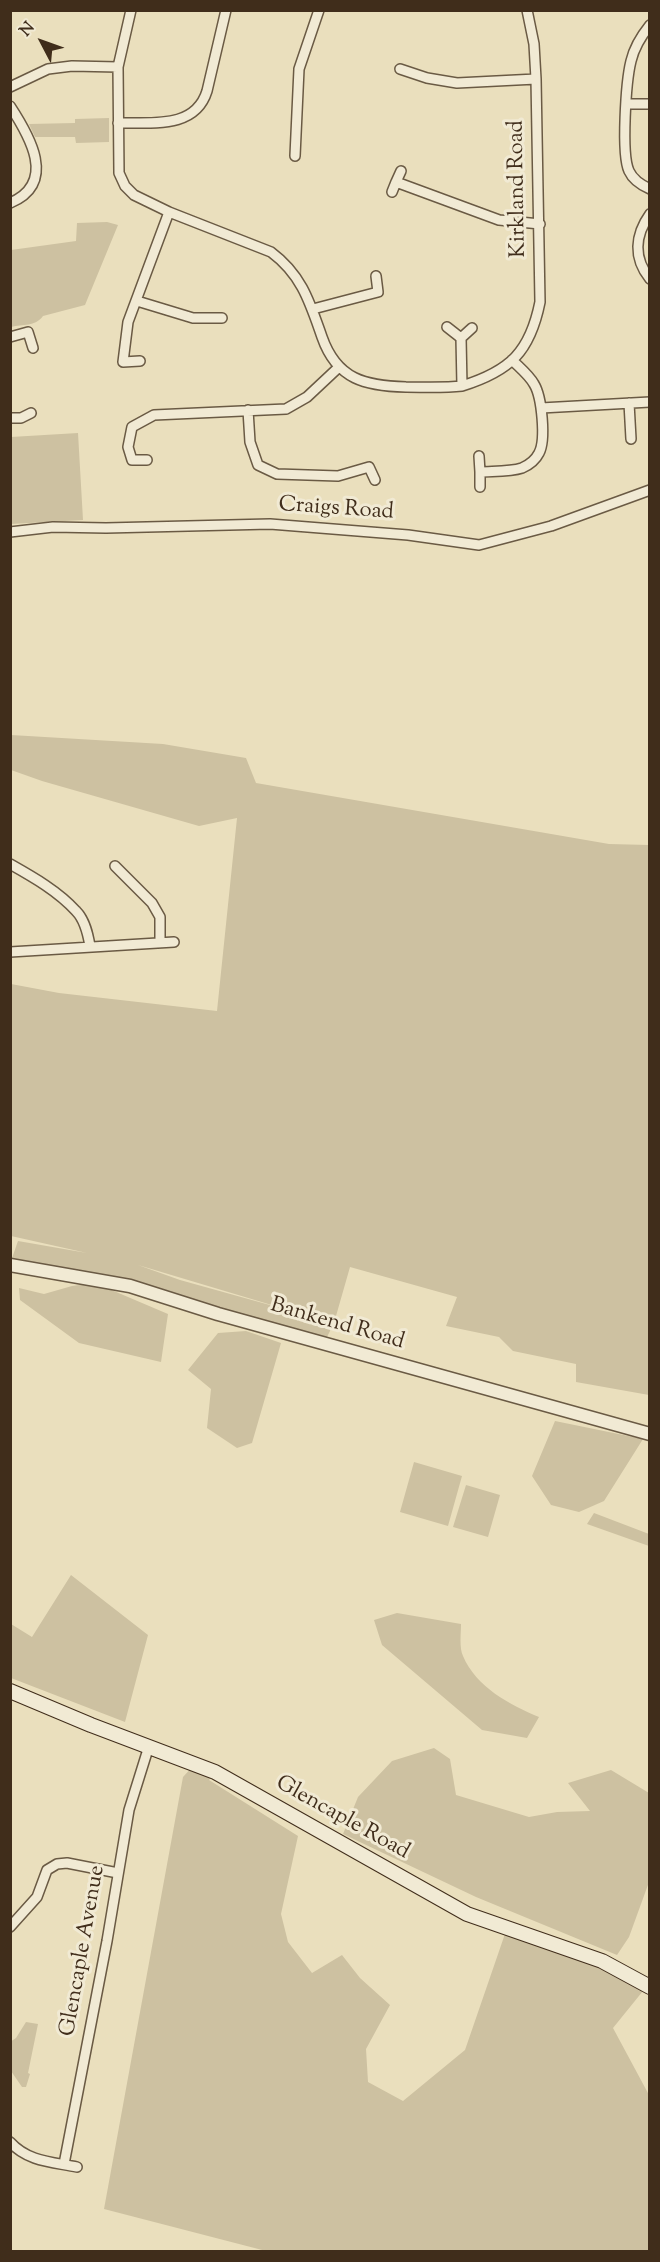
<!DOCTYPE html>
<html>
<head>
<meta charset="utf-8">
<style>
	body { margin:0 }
	#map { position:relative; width:660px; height:2262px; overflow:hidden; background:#eadfbd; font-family:"Sorts Mill Goudy",serif }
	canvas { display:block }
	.frame { position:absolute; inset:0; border:12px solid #402d1b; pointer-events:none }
	.north { position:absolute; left:12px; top:12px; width:60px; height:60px; -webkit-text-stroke:4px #f1ead4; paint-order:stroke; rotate:311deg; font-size:16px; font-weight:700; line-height:24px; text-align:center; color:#402d1b }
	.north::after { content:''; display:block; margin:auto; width:21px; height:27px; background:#402d1b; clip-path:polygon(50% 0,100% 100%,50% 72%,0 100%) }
</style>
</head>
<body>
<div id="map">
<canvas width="660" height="2262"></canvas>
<div class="frame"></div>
<div class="north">N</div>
</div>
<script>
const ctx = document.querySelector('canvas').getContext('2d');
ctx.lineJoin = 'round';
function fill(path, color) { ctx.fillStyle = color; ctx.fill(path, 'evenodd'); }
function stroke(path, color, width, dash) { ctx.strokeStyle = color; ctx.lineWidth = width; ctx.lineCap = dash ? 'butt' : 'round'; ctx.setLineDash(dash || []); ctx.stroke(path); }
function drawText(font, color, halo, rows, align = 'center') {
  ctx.font = font + ' "Sorts Mill Goudy",serif'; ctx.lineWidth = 6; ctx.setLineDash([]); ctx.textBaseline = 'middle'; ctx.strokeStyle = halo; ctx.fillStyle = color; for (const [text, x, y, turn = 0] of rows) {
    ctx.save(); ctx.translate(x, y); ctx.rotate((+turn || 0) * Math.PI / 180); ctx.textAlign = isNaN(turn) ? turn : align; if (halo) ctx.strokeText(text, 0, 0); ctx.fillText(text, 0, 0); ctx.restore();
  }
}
const green = new Path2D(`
	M109,118v24l-33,1 -1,-6h-40l-6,-13 46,-1v-4z
	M107,222l11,3 -33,80 -42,11c-8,11 -20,8 -32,11v-77l65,-9 1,-18z
	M78,433l5,87 -72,4v-87z
	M11,735l152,9 83,14 10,25 353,61 40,1v550l-73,-13v-18l-63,-13 -14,-14 -53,-11 11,-29 -107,-30 -16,56 -8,16 -210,-62 -105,-16 7,-20 69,12 -76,-17v-252l48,9 158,18 20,-193 -38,8 -157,-45 -31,-11zM138,1265l157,47 -115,-32z
	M95,1283l73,31 -7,48 -82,-19 -59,-43 -1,-12 25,6 28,-8z
	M246,1331l35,12 -29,100 -15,5 -30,-20 4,-39 -23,-19 30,-37z
	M555,1421l88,18 -39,62 -25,11 -28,-7 -19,-29z
	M414,1462l48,14 -14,50 -48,-14z
	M466,1485l34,10 -12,42 -35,-10z
	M594,1513l55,21v12l-62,-22z
	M71,1575l77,60 -23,87 -114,-44v-54l21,13z
	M397,1613l64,11c0,9 -2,24 2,32 13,31 47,49 76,61l-12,21 -45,-8 -100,-85 -8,-25z
	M434,1748l16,11 6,36 73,22 28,-5 33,-1 -22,-28 43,-13 38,23v89l-20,55 -12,18 -141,-58 -133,-63 15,-37 34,-36z
	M195,1764l20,8 -6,8 89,56 -17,78 7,28 24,31 30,-18 18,23 30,27 -24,44 2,33 35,19 62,-51 42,-122 140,58 -34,42 36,67v156h-383l-162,-42 79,-432z
	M26,2022l12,2 -10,49 2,1 -4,13h-4l-11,-16 -1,-29 6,-4z`);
const minor = new Path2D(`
	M131,10l-13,57 1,106 6,13 9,9 35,17 102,40c31,23 39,51 51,85 15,43 44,49 84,50 19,0 37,1 56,-1l-1,-48 -14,-11
	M650,25c-8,10 -16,23 -19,36 -5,20 -10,93 -2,110 4,9 12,14 21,18
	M400,69l27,9 30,5 79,-4
	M10,87l38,-18 24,-3 46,1
	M626,104h24
	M10,106c19,29 48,77 0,97
	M118,123c32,-1 77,7 89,-32l19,-81
	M295,156l4,-87 20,-59
	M396,182l5,-11
	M392,192l4,-10 103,38 41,4
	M650,214c-15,21 -17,44 0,65
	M137,301l56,17h29
	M313,309l65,-17 -2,-16
	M10,337l18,-5 5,16
	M461,338l11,-10
	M140,361l-17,1 5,-40 41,-110
	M462,386c48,-15 68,-34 78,-84l-4,-223 -2,-35 -7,-34
	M629,403l2,36
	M541,408l109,-6
	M248,410l2,32 8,23 19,9 61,2 31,-9 6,13
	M10,418h11l10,-5
	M479,456l1,16c13,-1 30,0 42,-4 7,-3 14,-9 17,-15 7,-13 3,-56 -5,-69 -5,-9 -14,-16 -22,-24
	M147,460h-15l-4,-13 4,-20 22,-12 132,-6 21,-12 32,-30
	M480,472v15
	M10,532l43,-5 53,1 164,-4 138,11 71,10 72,-19 99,-36
	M10,864c23,13 48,27 66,47 9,9 12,23 14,35
	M115,866l37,37 8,14v26
	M10,952l164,-10
	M10,1927l27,-30 10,-27 10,-6 10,-1 51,10
	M10,2142c18,20 43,20 67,25
	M64,2164l43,-223 22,-131 20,-64`);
const tertiary = new Path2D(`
	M10,1265l120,21 88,28 432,120`);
const secondary = new Path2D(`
	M10,1691l81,34 124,47 252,142 135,47 48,26`);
const streetNames = [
	["Kirkland Road",519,189,-91],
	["Craigs Road",336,510,4],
	["Bankend Road",337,1325,16],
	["Glencaple Road",342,1819,29],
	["Glencaple Avenue",84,1951,-80]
];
fill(green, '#cdc1a1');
stroke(minor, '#6a5a44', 12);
stroke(tertiary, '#6a5a44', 15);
stroke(secondary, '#402d1b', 16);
stroke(minor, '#f1ead4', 9);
stroke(tertiary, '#f1ead4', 12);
stroke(secondary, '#f1ead4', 14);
drawText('22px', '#402d1b', '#f1ead4', streetNames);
</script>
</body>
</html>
